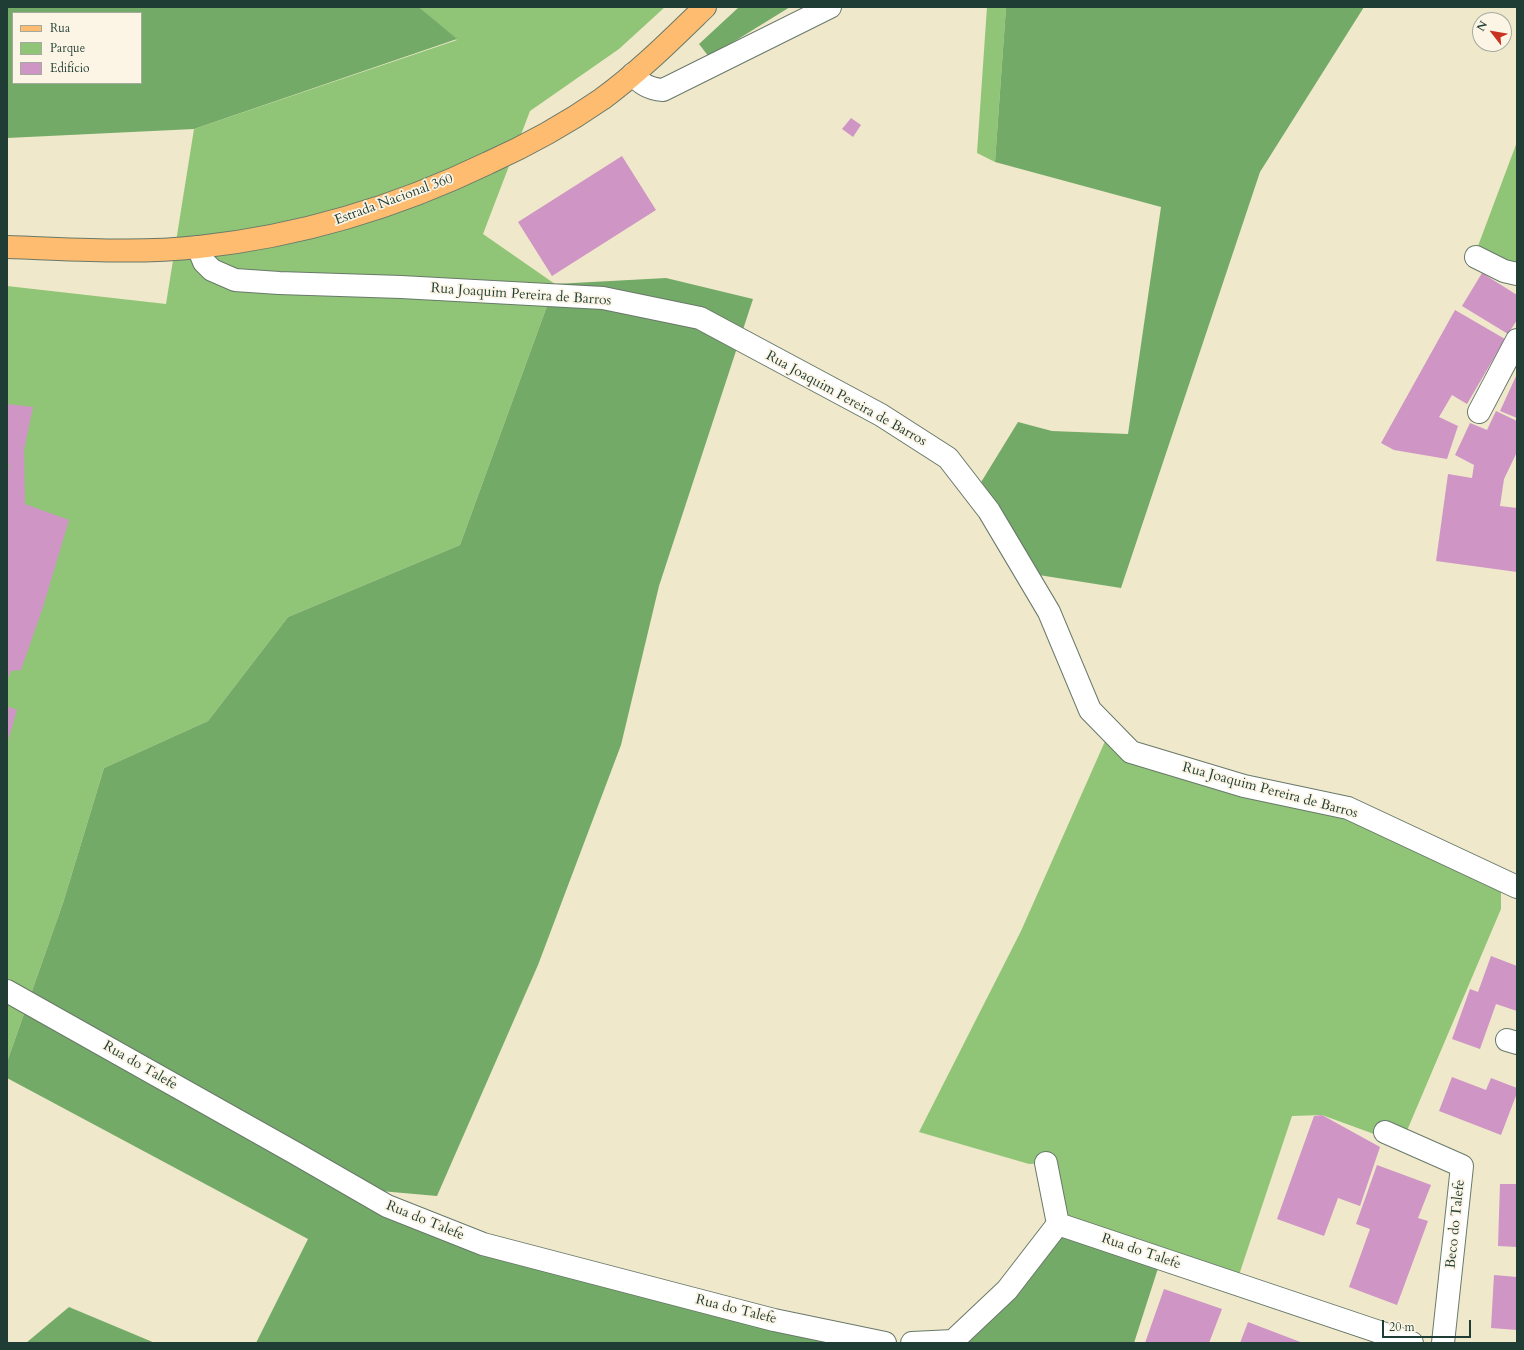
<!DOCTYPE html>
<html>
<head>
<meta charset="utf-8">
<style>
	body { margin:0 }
	#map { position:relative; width:1524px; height:1350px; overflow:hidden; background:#efe8cb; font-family:Cardo,serif }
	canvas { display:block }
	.frame { position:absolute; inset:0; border:8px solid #1f3d34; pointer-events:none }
	.legend { position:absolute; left:12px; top:12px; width:130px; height:72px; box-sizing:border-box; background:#fcf5e5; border:1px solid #a4ab9e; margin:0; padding:5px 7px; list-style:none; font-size:12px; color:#1f3d34 }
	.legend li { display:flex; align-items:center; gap:8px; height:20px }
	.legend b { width:20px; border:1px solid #a4ab9e }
	.north { position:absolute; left:1472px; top:12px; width:40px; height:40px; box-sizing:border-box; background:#fcf5e5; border:1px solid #a4ab9e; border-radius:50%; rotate:301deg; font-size:11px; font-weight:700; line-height:16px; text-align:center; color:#1f3d34 }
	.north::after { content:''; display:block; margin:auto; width:14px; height:18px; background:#c8321e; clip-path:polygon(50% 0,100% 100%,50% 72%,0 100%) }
	.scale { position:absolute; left:1382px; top:1320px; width:89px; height:18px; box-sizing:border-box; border:2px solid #1f3d34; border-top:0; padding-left:5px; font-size:12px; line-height:14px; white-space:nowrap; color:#1f3d34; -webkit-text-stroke:3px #fcf5e5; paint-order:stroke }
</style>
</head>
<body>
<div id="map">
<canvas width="1524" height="1350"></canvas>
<div class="frame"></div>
<ul class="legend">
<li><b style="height:5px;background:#fdbc70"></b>Rua</li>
<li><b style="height:11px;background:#90c577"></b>Parque</li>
<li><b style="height:11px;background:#ce95c5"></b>Edifício</li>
</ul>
<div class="north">N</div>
<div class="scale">20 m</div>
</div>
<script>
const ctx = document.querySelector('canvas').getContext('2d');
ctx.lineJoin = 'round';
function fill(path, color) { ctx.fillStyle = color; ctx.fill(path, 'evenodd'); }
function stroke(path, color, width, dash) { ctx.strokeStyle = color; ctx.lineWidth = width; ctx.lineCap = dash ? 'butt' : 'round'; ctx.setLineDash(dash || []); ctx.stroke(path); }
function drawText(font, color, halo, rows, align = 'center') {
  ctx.font = font + ' Cardo,serif'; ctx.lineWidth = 3.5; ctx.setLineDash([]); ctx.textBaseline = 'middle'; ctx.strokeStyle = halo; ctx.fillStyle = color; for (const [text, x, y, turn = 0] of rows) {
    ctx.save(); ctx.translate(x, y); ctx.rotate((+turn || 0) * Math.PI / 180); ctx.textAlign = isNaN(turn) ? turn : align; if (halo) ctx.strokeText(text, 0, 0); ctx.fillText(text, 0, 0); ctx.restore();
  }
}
const green = new Path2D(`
	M419,7h246l-46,42 -89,62 -47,123 72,50 -95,261 -172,72 -80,104 -104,47 -41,135 -56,159v-776l159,18 28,-175 263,-89z
	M987,7h19l-11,155 -18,-9z
	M1517,142v132l-42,-20z
	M1110,730l21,22 217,56 153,72v29l-98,231 -18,-8 -11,2 -52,-19 -30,1 -56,168 -178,-60 -12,-61 -17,1 -110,-32 102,-201z`);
const forest = new Path2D(`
	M7,7h412l38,32 -263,90 -187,9zM13,13h128v70h-128z
	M739,7h51l-81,50 -10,-13z
	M1006,7h358l-104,165 -139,416 -95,-15 -51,-81 43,-70 34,9 76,3 33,-227 -166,-45z
	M666,278l87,21 -94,287 -38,159 -83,220 -101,231 -79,-7 29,17 498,137h-629l52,-104 -301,-161v-16l56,-159 41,-135 104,-47 80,-104 172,-72 95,-261z
	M1058,1224l103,35 -27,84h-222l41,-2z
	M69,1307l86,36h-129z`);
const building = new Path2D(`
	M851,118l10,7 -8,12 -11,-8z
	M622,156l34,54 -104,66 -34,-54z
	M1482,273l35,22v25l-9,14 -46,-28z
	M1455,310l50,29 -38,65 -15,-9 -13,22 19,9 -11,33 -53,-9 -13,-7z
	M1517,374v44l-17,-7z
	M7,404l26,3 -9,43 1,54 44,16 -26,87 -22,63 -10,1 -4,9v-199l2,-17h-2z
	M1496,411l21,10v31l-13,27 -4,27 17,2v64l-81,-11 12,-87 24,4 2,-13 -19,-10 15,-32 17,7z
	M7,706l10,4 -10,34z
	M1491,956l26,10v45l-21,-7 -16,45 -28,-10 18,-50 8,3z
	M1452,1077l34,13 5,-12 26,10v5l-16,42 -62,-24z
	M1322,1115l58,32 -20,59 -22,-8 -14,38 -47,-17 37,-103z
	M1377,1165l54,20 -13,33 10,3 -31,84 -48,-18 21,-58 -14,-5z
	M1500,1184h17v63l-19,-1z
	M1494,1275l23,2v53l-26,-2z
	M1164,1289l58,20 -13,34h-64z
	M1248,1322l55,21h-63z`);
const minor = new Path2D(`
	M633,74c8,11 17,15 30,16l167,-83
	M198,247l6,15 8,8 23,10 44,3 122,4 202,11 97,20 181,97 67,43 41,53 60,101 41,98 41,42 113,34 104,22 169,79
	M1476,257l28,14 13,3
	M1479,412l38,-72
	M7,991l288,162 92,53 96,38 291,76 111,23
	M1507,1040l10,3
	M1385,1132l77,34 -19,177
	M1046,1163l12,61
	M912,1343l41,-2 54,-51 51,-66 354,119`);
const major = new Path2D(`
	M7,247c64,2 128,7 192,0 101,-11 198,-40 289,-84 40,-18 78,-39 114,-64 37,-27 70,-60 103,-92`);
const streetNames = [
	["Estrada Nacional 360",394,200,-20],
	["Rua Joaquim Pereira de Barros",521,295,4],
	["Rua Joaquim Pereira de Barros",846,399,29],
	["Rua Joaquim Pereira de Barros",1270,791,15],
	["Rua do Talefe",140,1066,30],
	["Rua do Talefe",425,1221,22],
	["Beco do Talefe",1456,1224,-84],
	["Rua do Talefe",1141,1252,19],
	["Rua do Talefe",736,1310,14]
];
fill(green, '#90c577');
fill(forest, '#74aa68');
fill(building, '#ce95c5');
stroke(minor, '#687969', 24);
stroke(major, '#687969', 24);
stroke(minor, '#fff', 22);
stroke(major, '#fdbc70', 22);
drawText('14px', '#1f3d34', '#fcf5e5', streetNames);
</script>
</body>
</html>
